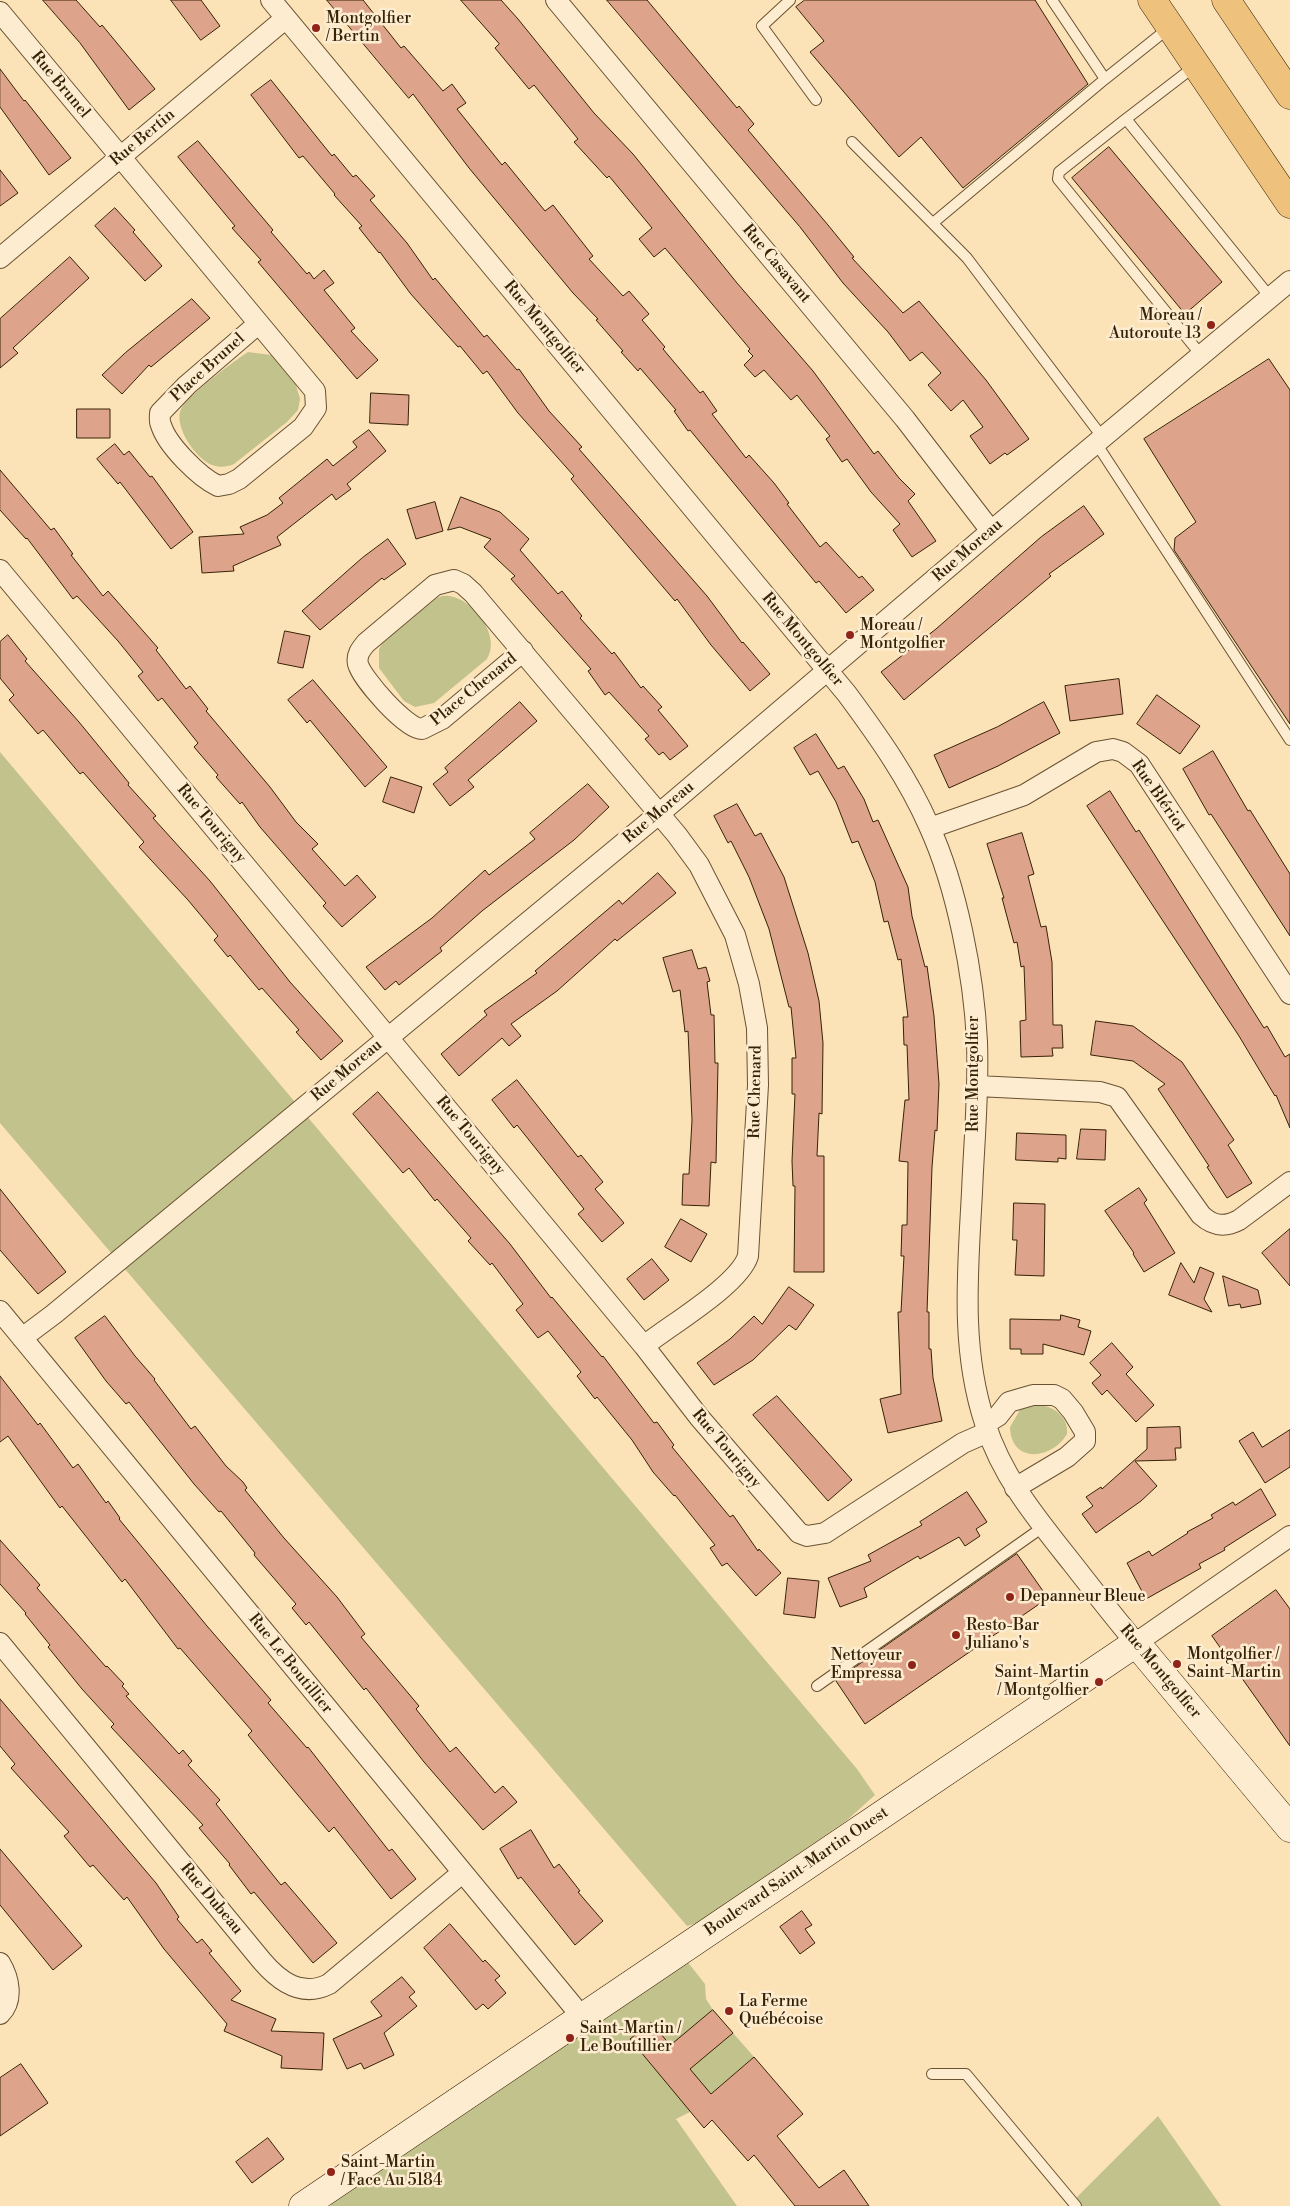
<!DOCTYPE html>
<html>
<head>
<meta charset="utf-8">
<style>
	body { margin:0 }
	canvas { display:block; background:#fce2b7 }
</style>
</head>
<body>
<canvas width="1290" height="2206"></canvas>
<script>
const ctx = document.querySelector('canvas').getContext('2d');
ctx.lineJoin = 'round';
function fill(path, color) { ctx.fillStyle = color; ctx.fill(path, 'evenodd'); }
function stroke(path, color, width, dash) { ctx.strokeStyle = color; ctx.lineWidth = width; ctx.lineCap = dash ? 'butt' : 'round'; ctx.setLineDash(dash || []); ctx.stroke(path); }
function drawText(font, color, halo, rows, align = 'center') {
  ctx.font = font + ' "Libre Bodoni",serif'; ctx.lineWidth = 5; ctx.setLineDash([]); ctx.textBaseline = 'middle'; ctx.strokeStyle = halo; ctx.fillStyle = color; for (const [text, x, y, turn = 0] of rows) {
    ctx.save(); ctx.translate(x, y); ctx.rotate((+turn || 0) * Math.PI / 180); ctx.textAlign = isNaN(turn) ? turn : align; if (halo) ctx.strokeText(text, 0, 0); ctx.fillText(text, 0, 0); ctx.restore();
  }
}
const green = new Path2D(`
	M248,352l23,3 25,30 4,14 -2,11 -11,12 -53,42c-7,3 -14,4 -22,1 -16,-6 -39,-39 -31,-56 7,-14 53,-48 67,-57z
	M442,596c26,-4 61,38 45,63l-53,44 -19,4 -11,-6 -25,-33v-19l3,-5 55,-46z
	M0,752l857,1017 18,26 -29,26 -149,102 -10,3 -687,-803z
	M1037,1405c16,0 32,12 30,29 -15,26 -56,30 -57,-7l10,-17z
	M686,1960l19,24 1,15 7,11 41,47 -64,55 -14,7 61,87h-406v-3z
	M1158,2116l63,90h-153z`);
const building = new Path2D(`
	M43,0h33l24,27 2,-2 53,64 -26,21 -49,-67z
	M171,0h30l19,26 -19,14z
	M327,0h36l38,48 3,-2 39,45 9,-7 14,19 -9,6 45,56 3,-3 40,49 8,-6 40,51 -4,3 34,37 6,-5 20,23 -7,6 23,27 -2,2 37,44 3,-2 14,20 -5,3 34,44 3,-3 25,28 15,20 -2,1 33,43 6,-5 33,36 3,-2 12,14 -28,23 -27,-32 -3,2 -126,-153 -2,1 -14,-20 2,-1 -36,-42 -2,3 -17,-19 2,-1 -27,-31 2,-1 -25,-26 -104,-125 -56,-74 -4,4z
	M461,0h40l17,19 76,94 39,41 104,129 76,88 61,83 4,-3 21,27 16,16 -7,7 28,40 -24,16 -19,-27 7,-6 -29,-32 -24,-33 -5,3 -16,-23 4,-3 -33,-41 -6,5 -27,-30 -9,7 -11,-12 9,-9 -5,-5 2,-2 -85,-101 -11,9 -15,-18 13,-11 -43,-52 -2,2 -33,-36 4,-3 -44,-54 -5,4 -34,-41 4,-4z
	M607,0h40l90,108 2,-2 15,18 -6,6 80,95 26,32 -2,1 51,55 16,-12 67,79 43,59 -22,16 -2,-2 -15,11 -20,-28 13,-9 -20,-27 -12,11 -23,-26 13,-12 -19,-21 -12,9 -22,-29 -45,-49 -43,-56z
	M805,0h230l53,84 -125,104 -42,-51 -22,20 -89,-105 14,-11 -28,-34z
	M0,69l24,32 1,-1 46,58 -22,17 -49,-68z
	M271,80l61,76 2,-2 19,23 3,-2 19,21 -5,4 37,43 26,37 2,-2 49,59 3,-2 30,35 2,-1 30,42 33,36 -3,2 128,147 35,47 1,-1 27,32 -20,17 -39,-46 -34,-46 -2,2 -104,-122 3,-3 -56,-63 -31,-42 -4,3 -23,-28 -2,1 -26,-29 -22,-25 -30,-41 -1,1 -20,-25 3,-2 -28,-31 1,-1 -32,-38 -4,2 -48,-63z
	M198,141l75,89 -2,2 36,42 2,-2 5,7 10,-9 10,13 -10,7 31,38 -4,3 27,29 -21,19 -99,-117 3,-2 -29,-32 3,-2 -57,-69z
	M1109,147l113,135 -37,32 -113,-136z
	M0,170l18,23 -18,13z
	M115,208l20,22 -2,2 29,34 -17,15 -50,-55z
	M70,257l19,21 -76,70 5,5 -18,15v-49z
	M192,299l18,19 -59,49 -2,-2 -27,29 -20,-19 23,-22z
	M1269,359l21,31v334l-116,-174 1,-12 21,-16 -52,-83z
	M371,393l38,2 -1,30 -38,-2z
	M77,409h33v29h-33z
	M369,430l17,21 -39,33 4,5 -15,11 -4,-6 -55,43 4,8 -48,21 1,5 -32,2 -3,-36 45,-3 -4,-7 27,-12 16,-12 -4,-5 48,-39 6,7 24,-19 -4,-5z
	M115,444l9,11 5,-4 21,26 2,-1 41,56 -22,17 -51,-67 -2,2 -21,-25z
	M0,470l51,60 3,-2 19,26 -2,1 32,41 5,-5 50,57 -2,2 30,39 4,-3 18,23 -2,2 64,76 26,35 22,22 -6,5 33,37 12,-11 19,22 -34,30 -19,-21 3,-3 -66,-76 -18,-25 -2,2 -24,-27 2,-2 -24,-28 4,-4 -36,-45 -4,3 -20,-25 5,-4 -25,-31 -41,-45 -4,3 -46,-61 -1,1 -26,-29z
	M461,497l39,15 29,27 -9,11 38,44 4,-3 20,25 -2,2 32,36 2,-2 27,36 2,-2 19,21 -4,3 30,36 -18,14 -7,-8 -4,3 -14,-16 4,-3 -40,-44 -4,3 -17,-24 3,-2 -80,-90 4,-3 -31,-29 7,-8 -31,-12 -12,3z
	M435,502l8,29 -27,8 -9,-29z
	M1084,506l20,28 -55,40 2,2 -147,124 -23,-28 55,-43 105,-92z
	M388,539l18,25 -22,16 -2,-2 -62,52 -18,-19 60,-53z
	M285,631l25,5 -7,32 -25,-5z
	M8,635l19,24 -2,2 54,61 50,61 -1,2 28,31 -3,2 57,63 80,101 53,59 -22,19 -25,-28 3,-2 -37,-42 -3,2 -29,-35 -2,2 -14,-17 4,-4 -30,-36 -49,-53 5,-5 -61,-70 -3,2 -37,-44 -5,4 -29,-34 5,-5 -14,-17v-36z
	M1119,679l4,35 -53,7 -5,-35z
	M313,680l74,87 -22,20 -55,-67 -3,3 -19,-23z
	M1157,695l43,31 -20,28 -43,-30z
	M520,702l17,19 -69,59 6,7 -24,19 -17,-22 15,-12 -3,-4z
	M1044,702l16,31 -62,33 -49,22 -15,-33 63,-28z
	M816,734l22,35 6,-3 20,33 9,23 5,-2 30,67 4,29 13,51 2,-1 7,50 5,68 -2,47 -2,-1 -3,37 -5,145h2v37h2l2,29 9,43 -54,12 -8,-34 21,-5 -3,-82h3l3,-56h-3l1,-31h5l1,-63 -9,-1 6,-61h4l-2,-55h-3l-1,-28h5l-7,-58 -3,1 -10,-39 -4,1 -9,-40 -17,-41 -6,2 -16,-41 -18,-31 -8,4 -16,-27z
	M1213,751l35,60 2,-1 40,64v62l-79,-122 -2,1 -26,-46z
	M391,777l31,10 -8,26 -31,-11z
	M588,784l21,23 -35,33 -92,71 -42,37 2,3 -43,34 -3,-4 -11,9 -19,-23 66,-49 53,-48 4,5 46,-36 -5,-6z
	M1110,791l26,41 3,-2 125,198 3,-2 18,31 5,-3v74l-14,-33 -1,1 -36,-60 -152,-230z
	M737,804l18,32 6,-3 23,44 24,76 11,48 4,42 -1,71 -3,-1 -2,43h7v116h-30l1,-86h-2l-1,-25 3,-67h-3v-36h4l-5,-51h-2l-20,-78 -20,-52 -18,-36 -3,2 -14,-27z
	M1022,833l12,41 -6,2 13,51 5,-1 6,36 1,63h9l1,23h-11l1,8 -32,1 -1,-36 6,-1 -2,-54 -3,1 -4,-25 -3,1 -12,-45h2l-17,-54z
	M658,873l18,20 -59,48 -2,-2 -58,52 -46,33 10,12 -12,10 -7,-8 -43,38 -18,-22 46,-39 -3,-4 53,-38 -2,-2 84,-71 3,4z
	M692,950l6,19 8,-2 4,14 -3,1 4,33h3l1,48h3l-2,100 -5,-1 -2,44 -27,-1 1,-31h6l3,-54 -4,-89 -3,1 -5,-42 -7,2 -10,-34z
	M1096,1021l37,5 49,36 52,78 -6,5 24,38 -25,15 -20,-31 2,-1 -51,-77 7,-5 -32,-23 -42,-6z
	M517,1080l61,77 3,-2 22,27 -8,7 29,34 -22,19 -24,-28 6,-5 -67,-84 -3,3 -22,-28z
	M378,1092l132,152 41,54 1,-1 50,60 1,-1 51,67 3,-1 17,23 -2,2 58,70 3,-2 25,36 1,-2 22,24 -25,23 -29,-33 -5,3 -12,-18 5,-3 -40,-50 -1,1 -21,-24 -21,-32 -35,-43 -2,2 -18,-23 4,-4 -33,-41 -10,7 -22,-28 7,-6 -31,-41 -2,2 -22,-24 3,-3 -34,-39 -2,2 -26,-33 -6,5 -50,-59z
	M1081,1129l25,1 -1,30 -28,-1z
	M1017,1133l49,2v24l-8,-1v4l-42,-2z
	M1139,1188l8,12 -3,3 31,50 -31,19 -11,-18 1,-1 -29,-42z
	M0,1189l66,83 -28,22 -38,-44z
	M1014,1203l31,1 -1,72 -29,-1 2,-35h-4z
	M681,1219l26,15 -16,28 -26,-15z
	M1290,1229v57l-28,-33z
	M652,1259l17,21 -25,20 -17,-21z
	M1181,1263l13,20 6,-16 14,6 -10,26 8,13 -43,-17z
	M1223,1276l35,14 3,14 -20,4 -1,-4 -11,2z
	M789,1287l25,18 -18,25 -7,-5 -36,35 -39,25 -17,-22 33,-24 24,-23 8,8z
	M1061,1315l19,5 -2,7 13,4 -7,24 -41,-11v10h-22v-5h-11v-30l50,1z
	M105,1316l30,40 20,23 -1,1 37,49 4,-3 31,40 17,16 4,6 -2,2 39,48 53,59 28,37 -4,3 58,69 -3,3 34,43 6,-5 39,46 8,-7 14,16 -34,28 -59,-68 -58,-74 -2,2 -55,-68 -3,3 -14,-17 4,-4 -42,-49 1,-2 -34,-42 -2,1 -25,-28 -65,-82 -3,2 -20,-23 -31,-43z
	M1112,1343l21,24 -7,7 28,31 -18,17 -29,-32 -5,5 -10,-12 9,-8 -11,-12z
	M0,1376l38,49 2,-2 33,45 5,-4 28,39 2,-2 12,17 -1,1 88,107 64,74 -3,3 39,45 1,-1 81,104 3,-2 24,30 -25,20 -57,-72 -5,5 -32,-38 -49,-59 4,-4 -72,-83 -2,1 -53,-70 -3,3 -60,-76 -2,2 -52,-72 -8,6z
	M777,1396l75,84 -24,21 -75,-86z
	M1180,1427l1,21h-6l1,12 -41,1 22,25 -16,15 -45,32 -14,-19 11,-8 -7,-9 15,-10 1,2 45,-40v-21z
	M1290,1430v37l-25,16 -26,-42 14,-9 9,15z
	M1261,1489l15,26 -52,33 1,2 -26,14 2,4 -55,31 -19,-36 22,-12 3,5 36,-23 -1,-1 26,-14 -2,-3 22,-13 2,3z
	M967,1492l20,30 -11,7 4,7 -15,10 -6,-9 -39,22 -2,-3 -54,32 3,9 -27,10 -12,-29 43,-17 -3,-6 54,-30 -2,-3z
	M0,1540l40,45 -3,3 69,79 1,-1 17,18 -2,2 7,8 -3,2 53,58 4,-4 9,11 -4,4 32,35 -4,4 65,81 4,-3 52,61 -24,20 -59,-71 -3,2 -22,-29 1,-1 -31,-36 4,-3 -92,-98 3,-3 -32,-35 -34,-42 2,-2 -25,-31 1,-1 -26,-29z
	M1017,1554l31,44 -183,126 -29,-43z
	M788,1578l31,3 -4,37 -31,-4z
	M1276,1590l14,19v137l-78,-110z
	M0,1699l156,184 23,34 -2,2 20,24 5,-4 10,12 -3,2 32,38 -10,9 45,19 -5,12 53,2 -2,37 -41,-2 1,-12 -58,-25 3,-7 -63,-75 -37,-52 -3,3 -31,-35 -3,2 -26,-31 5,-4 -58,-64 4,-4 -15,-18z
	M531,1830l23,38 5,-4 21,27 -2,1 25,29 -28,24 -54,-68 -3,2 -18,-30z
	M0,1849l82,97 -29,24 -53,-65z
	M802,1911l10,14 -7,4 10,14 -15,11 -20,-27z
	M450,1924l33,38 2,-2 15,16 -5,4 11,13 -18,16 -5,-5 -7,6 -52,-62z
	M402,1977l13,15 -6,5 8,9 -33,27 10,22 -30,14 -3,-6 -14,6 -14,-30 49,-23 -11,-14z
	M713,2010l20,23 -43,36 21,25 43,-37 49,57 -26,22 42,52 25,-18 25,36h-74l-41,-51 -6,6 -36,-41 -8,8 -74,-89 21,-17 19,23z
	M21,2064l27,39 -48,33v-58z
	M268,2138l16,21 -32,24 -16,-21z`);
const service = new Path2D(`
	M790,0l-28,26 54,74
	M1052,0l53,79 65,-52
	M1195,66l-69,53 144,178
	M1126,119l-67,53 -1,7 143,176
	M852,142l115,116 136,180
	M933,223l172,-144
	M1096,443l194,297
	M817,1686l226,-159
	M932,2074h34l110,132`);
const minor = new Path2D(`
	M271,0l576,694c31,42 61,84 82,132 28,61 45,150 48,216 2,50 -3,100 -5,150 -4,77 -12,156 13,231 17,54 52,96 87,140 21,27 42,54 64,80l154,-107
	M556,0l349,419 86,112
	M0,12l315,379 1,17 -13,19 -64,52 -10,5 -11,2c-19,-9 -51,-41 -57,-61 -2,-3 -1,-8 -1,-12l27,-28 71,-61
	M0,258l286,-240
	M0,570l644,776 55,71 100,116 8,3 18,-3 138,-90 25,-11
	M523,651l-81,68 -20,10c-16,0 -60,-50 -64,-65 -2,-9 3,-15 8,-21l69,-58 19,-5 9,4 10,9 204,242 22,30 36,70 14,49 8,44 1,57 -10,171c-9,29 -78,69 -104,90
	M930,828l94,-33 72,-43 17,-3 10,3 16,12 151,230
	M977,1086l123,6 17,5 84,118c12,11 23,13 38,5l51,-38
	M0,1311l582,706
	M22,1338l32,-24 606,-501 331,-282 299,-250
	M985,1424l13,-8 11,-14 24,-7h21l8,4 11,13 12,20v9l-18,16 -52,31
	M0,1643l262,318c17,20 39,37 67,23l133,-111
	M0,1963c9,15 14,37 0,51`);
const secondary = new Path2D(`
	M303,2206l833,-563 154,185`);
const primary = new Path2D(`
	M1152,0l138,204`);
const motorway = new Path2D(`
	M1226,0l64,95`);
const markers = [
	[316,28,5,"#8f2418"],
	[1211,325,5,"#8f2418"],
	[850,635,5,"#8f2418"],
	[1010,1597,5,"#8f2418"],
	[956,1635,5,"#8f2418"],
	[1177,1664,5,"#8f2418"],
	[912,1665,5,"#8f2418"],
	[1099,1682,5,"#8f2418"],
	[729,2011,5,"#8f2418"],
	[570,2038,5,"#8f2418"],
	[331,2172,5,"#8f2418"]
];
const poiNames = [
	["Montgolfier",326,19],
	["/ Bertin",326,37],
	["Moreau /",1201,316,"right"],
	["Autoroute 13",1201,334,"right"],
	["Moreau /",860,626],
	["Montgolfier",860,644],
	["Depanneur Bleue",1020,1597],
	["Resto-Bar",966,1626],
	["Juliano's",966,1644],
	["Montgolfier /",1187,1655],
	["Saint-Martin",1187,1673],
	["Nettoyeur",902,1656,"right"],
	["Empressa",902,1674,"right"],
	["Saint-Martin",1089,1673,"right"],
	["/ Montgolfier",1089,1691,"right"],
	["La Ferme",739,2002],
	["Québécoise",739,2020],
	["Saint-Martin /",580,2029],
	["Le Boutillier",580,2047],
	["Saint-Martin",341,2163],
	["/ Face Au 5184",341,2181]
];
const streetNames = [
	["Rue Brunel",60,85,50],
	["Rue Bertin",143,138,-40],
	["Rue Casavant",776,264,50],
	["Rue Montgolfier",544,328,50],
	["Place Brunel",208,368,-42],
	["Rue Moreau",968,551,-41],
	["Rue Montgolfier",802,640,50],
	["Place Chenard",474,690,-39],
	["Rue Blériot",1158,796,55],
	["Rue Moreau",659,813,-40],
	["Rue Tourigny",211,824,50],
	["Rue Moreau",347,1071,-40],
	["Rue Montgolfier",974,1074,-90],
	["Rue Chenard",756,1092,-89],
	["Rue Tourigny",470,1136,50],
	["Rue Tourigny",726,1449,50],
	["Rue Le Boutillier",290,1664,51],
	["Rue Montgolfier",1160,1672,50],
	["Boulevard Saint-Martin Ouest",797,1872,-34],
	["Rue Dubeau",211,1899,50]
];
fill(green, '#c2c28c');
fill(building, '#dea38b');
stroke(building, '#362206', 1);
stroke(service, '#685232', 12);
stroke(minor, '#685232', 22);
stroke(secondary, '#362206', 29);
stroke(primary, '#362206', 29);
stroke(motorway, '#362206', 29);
stroke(service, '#fdecd0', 10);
stroke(minor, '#fdecd0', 20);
stroke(secondary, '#fdecd0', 28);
stroke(primary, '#eec17c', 28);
stroke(motorway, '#eec17c', 28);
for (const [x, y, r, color] of markers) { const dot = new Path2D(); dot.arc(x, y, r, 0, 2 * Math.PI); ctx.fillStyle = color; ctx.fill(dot); stroke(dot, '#fdecd0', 2); }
drawText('16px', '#362206', '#fdecd0', poiNames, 'left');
drawText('16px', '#362206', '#fdecd0', streetNames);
</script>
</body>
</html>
